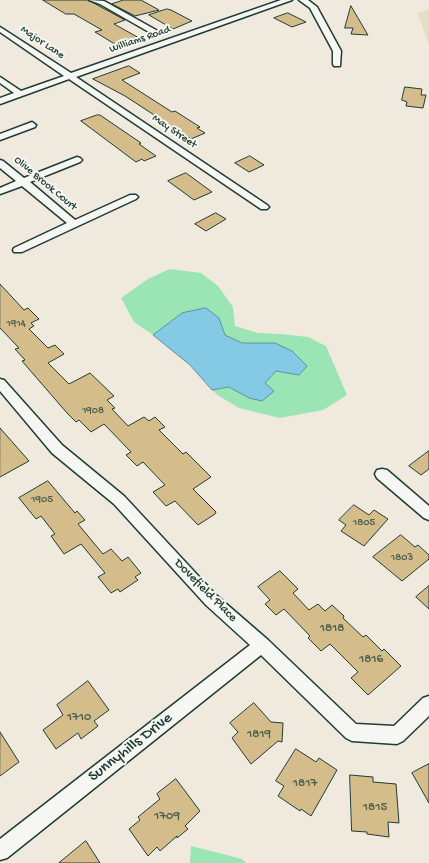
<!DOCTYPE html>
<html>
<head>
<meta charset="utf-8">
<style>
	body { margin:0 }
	canvas { display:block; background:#efeadd }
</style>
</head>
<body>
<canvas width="429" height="863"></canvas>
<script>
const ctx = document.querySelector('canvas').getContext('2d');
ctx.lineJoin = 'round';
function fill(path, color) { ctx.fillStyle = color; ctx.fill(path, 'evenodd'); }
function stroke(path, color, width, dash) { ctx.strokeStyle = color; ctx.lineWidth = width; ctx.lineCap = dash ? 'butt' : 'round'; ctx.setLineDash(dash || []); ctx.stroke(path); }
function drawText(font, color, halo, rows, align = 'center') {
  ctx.font = font + ' "Gochi Hand",sans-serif'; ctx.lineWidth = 4; ctx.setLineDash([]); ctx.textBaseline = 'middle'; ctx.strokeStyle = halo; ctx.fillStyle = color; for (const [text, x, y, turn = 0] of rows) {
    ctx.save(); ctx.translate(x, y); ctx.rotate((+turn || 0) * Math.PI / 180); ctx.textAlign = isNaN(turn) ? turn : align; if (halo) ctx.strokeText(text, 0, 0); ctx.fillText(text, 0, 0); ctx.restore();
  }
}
const built = new Path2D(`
	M429,9v37l-11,-33z`);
const green = new Path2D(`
	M170,269l31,4 17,13 15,21 2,19 23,7 23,1 27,3 18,9 21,49 -24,15 -43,8 -41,-10 -20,-12 -7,-6 17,-3 20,11 25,-7 -10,-8 12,-12 23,4 8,-9 -32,-23h-33l-17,-8 -6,-17 -37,-5 -29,22 -19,-13 -13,-24 27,-19z
	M191,846l51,13 4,4h-56z`);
const water = new Path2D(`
	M206,308l13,10 6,17 17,8h33l17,8 15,15 -8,9 -23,-4 -11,12 9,8 -12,10 -13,-3 -20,-11 -17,3 -22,-25 -37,-30 29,-22z`);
const building = new Path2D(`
	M43,0h45l37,20 -11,4 27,15 -18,8 -3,-2 -2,1 -23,-14 7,-2 -28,-16h-8z
	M124,0h17l18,10 -24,6 -23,-12z
	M351,6l14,24 3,5 -17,-1 2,-6h-8z
	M167,9l4,1 21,11 -19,8 -24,-14z
	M288,13l18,9 -14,5 -18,-9z
	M129,66l11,7 -18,7 50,32 3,-1 25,16 -3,1 8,5 -14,6 -66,-43 -32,-17z
	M405,87l17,2 -1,6h5l-3,13 -17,-2 1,-4 -5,-2z
	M97,115h3l41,28 -2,1 17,12 -12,5 -2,-2 -6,3 -55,-41z
	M250,156l14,9 -15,7 -14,-9z
	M186,173l26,19 -18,8 -26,-19z
	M216,213l10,6 -20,12 -11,-7z
	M0,284l24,26 4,-2 11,11 -8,4 3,3 -5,3 19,19 7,-3 9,9 -16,9 21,21 21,-11 24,23 -7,4 8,8 -3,1 16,17 16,-9 5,4 6,-4 10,10 -6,3 24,24 3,-2 25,25 -18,12 23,23 -1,2 -17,11 -23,-24 -9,5 -13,-14 12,-7 -22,-23 -6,4 -11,-11 5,-3 -27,-28 -13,8 -12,-12 -3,2 -9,-9 -45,-52 3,-1 -10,-11 4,-1 -19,-20z
	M0,428l29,33 -29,16z
	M429,451v18l-8,6 -12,-9z
	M48,481l27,32 2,-2 8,9 -7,4 25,30 8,-5 11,12 6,-4 13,16 -6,4 3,3 -18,12 -2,-3 -7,4 -13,-16 7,-4 -24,-29 -17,10 -13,-18 4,-2 -14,-18 -5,3 -17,-21z
	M354,505l15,10 5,-5 14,9 -24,27 -23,-15 5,-6 -7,-5z
	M401,535l14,12 3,-2 11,10v4l-27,22 -29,-24z
	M280,571l18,18 -5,4 16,17 9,-6 7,7 7,-6 12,11 -1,2 20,19 3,-2 16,16 2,-2 17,17 -33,29 -17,-17 7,-6 -28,-28 -9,7 -13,-13 2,-2 -26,-27 -8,6 -11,-11 5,-4 -12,-13z
	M429,586v23l-13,-12z
	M88,681l21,29 -15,11 4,5 -17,13 -3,-6 -22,16 -13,-19 20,-15 -6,-10z
	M254,703l17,19 12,1 -1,19 -4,-1 -27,23 -19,-26 6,-6 -8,-9z
	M0,732l19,30 -19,14z
	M296,749l20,13 3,-4 18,12 -26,46 -10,-7 -1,2 -22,-15 6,-10 -8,-5z
	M429,764v39l-17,-30z
	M350,775l23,2v5l23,2 3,39 -11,-1 1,15 -22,-3v-2l-15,-1z
	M176,779l24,32 -15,15 3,3 -11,9v-2l-17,15 -3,-4 -9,9 -19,-27 11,-9 -2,-3 22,-18 -3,-5z
	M86,841l14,22h-41z`);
const street = new Path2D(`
	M89,0l15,1 52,29 -1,2h-6l-49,-28z
	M281,0h11l-216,77 191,128 2,2 -2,2h-6l-192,-130 -69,25v-6l14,-5 -14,-10v-6l21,14 43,-15 -64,-44v-5l71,46z
	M299,0h9l9,7 24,44 -1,15h-6l-1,-2v-13l-23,-43z
	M32,122l4,3 -1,2 -35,13v-6z
	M77,157l3,1 2,2 -2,2 -50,20 45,38 55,-25h6l2,2 -2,2 -114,53h-8l-1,-2 1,-2 53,-25 -45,-37 -22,8v-6l16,-7 -16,-13v-8l3,1 21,17z
	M0,379l4,1 58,65 62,51 92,99 52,45 88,84 38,2 29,-28 6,-2v20l-26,25 -6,3 -45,-3 -6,-3 -85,-83 -254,203 -7,2v-21l250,-194 -44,-40 -92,-101 -62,-51 -52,-62z
	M382,469l5,1 42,36v14l-5,-2 -47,-40 -2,-4 2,-4z`);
const farStreetnames = [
	["Williams Road",140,40,-19],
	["Major Lane",42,43,34],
	["May Street",174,132,34],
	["Olive Brook Court",45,184,40]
];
const numberNames = [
	["1914",16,324],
	["1908",93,411],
	["1905",42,500],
	["1805",364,523],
	["1803",402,558]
];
const streetNames = [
	["Dovefield Place",205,591,45]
];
const nearNumbernames = [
	["1818",332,629],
	["1816",371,660],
	["1710",79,718],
	["1819",259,735],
	["1817",305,784],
	["1815",375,808],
	["1709",167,817]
];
const nearStreetnames = [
	["Sunnyhills Drive",131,748,-38]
];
fill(built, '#e7dcc4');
fill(green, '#9be5b4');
fill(water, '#84cae5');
stroke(water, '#5c929e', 1);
fill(building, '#d4bc8b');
stroke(building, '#1f3d34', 1);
stroke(street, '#1f3d34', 3);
fill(street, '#f6f6f2');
drawText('11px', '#1f3d34', '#f6f6f2', farStreetnames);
drawText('11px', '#4c5d4a', null, numberNames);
drawText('13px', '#1f3d34', '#f6f6f2', streetNames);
drawText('13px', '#4c5d4a', null, nearNumbernames);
drawText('16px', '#1f3d34', '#f6f6f2', nearStreetnames);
</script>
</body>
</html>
